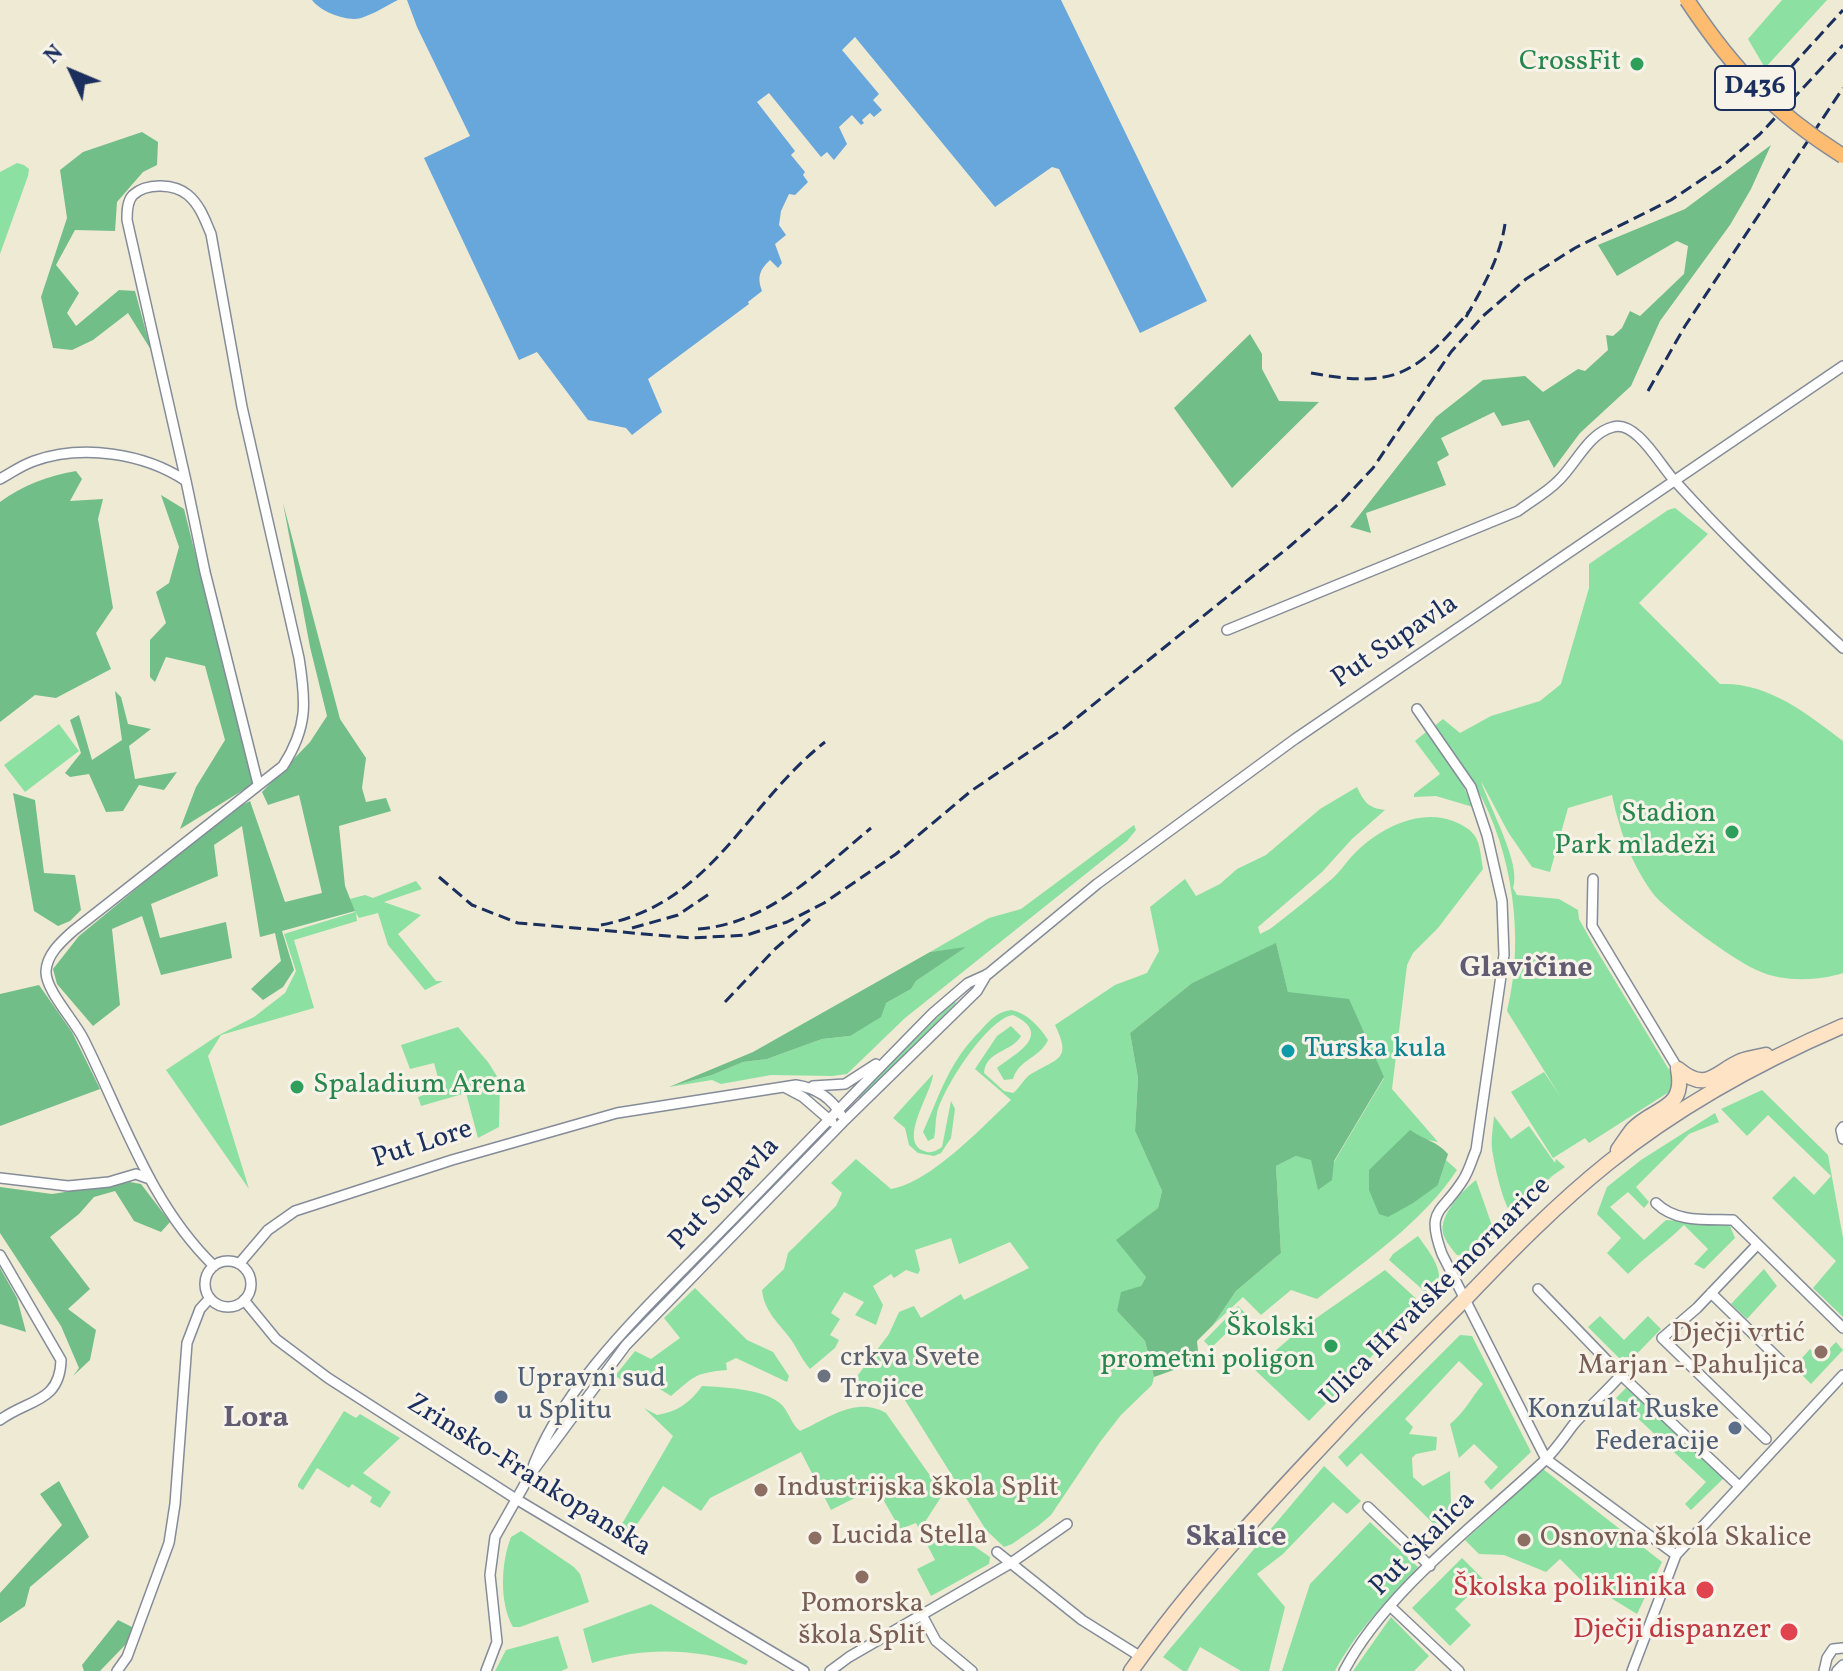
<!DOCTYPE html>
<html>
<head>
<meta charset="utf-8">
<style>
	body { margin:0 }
	#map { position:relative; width:1843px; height:1671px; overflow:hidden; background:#efead4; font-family:Vollkorn,serif }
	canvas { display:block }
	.north { position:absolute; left:32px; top:32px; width:80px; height:80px; -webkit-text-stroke:6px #f7f3e8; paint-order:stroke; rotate:314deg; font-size:22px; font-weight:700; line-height:32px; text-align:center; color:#1b2f5e }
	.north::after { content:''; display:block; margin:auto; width:28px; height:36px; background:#1b2f5e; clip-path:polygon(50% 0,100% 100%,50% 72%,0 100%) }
</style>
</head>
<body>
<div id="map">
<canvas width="1843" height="1671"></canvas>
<div class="north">N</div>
</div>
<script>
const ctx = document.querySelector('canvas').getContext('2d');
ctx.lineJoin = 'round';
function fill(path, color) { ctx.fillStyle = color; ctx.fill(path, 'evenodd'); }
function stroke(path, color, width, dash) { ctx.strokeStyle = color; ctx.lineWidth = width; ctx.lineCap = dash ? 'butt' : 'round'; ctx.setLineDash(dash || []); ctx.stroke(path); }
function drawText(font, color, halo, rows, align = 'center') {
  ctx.font = font + ' Vollkorn,serif'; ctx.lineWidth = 6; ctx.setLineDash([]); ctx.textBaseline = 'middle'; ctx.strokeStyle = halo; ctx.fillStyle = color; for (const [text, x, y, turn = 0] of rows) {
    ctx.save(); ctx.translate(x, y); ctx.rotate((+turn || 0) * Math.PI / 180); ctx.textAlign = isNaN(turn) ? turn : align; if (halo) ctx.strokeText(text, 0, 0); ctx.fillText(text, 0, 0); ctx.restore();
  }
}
const green = new Path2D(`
	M1782,0h45l-62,68 -17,-29z
	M17,163l7,2 5,4 -1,7 -28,78v-82z
	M1675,508l33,26 -69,69 81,81c48,-2 86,29 123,57v232c-24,8 -61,9 -84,-2 -23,-9 -88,-57 -104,-75 -22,-28 -36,-66 -43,-101l-44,13 -18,64 -18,-5 -24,-35 -27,-51c8,26 41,83 32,107l4,7 42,4 19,11 1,9 15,27 80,132 -2,12 -83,53 -4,-5 -32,20 -42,-66 33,-20 16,24 -53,-85c18,-72 6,-159 -31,-224 -12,-22 -28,-40 -44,-59l11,-9 17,14 31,-17 49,-15 21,-17 28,-96v-24l79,-54z
	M59,724l20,27 -54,41 -21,-27z
	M1426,732l35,49 12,26 -37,-11 -22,1v-3l26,-20 -25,-33z
	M1357,787c7,15 11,21 28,23l-33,29 -30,33 -64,55 2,7 10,-5c21,-16 42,-33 63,-51 9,-8 15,-19 24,-27 23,-23 64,-43 96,-30 27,11 26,21 30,48l-45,59 -25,25 -6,12 -15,124 46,53 -15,-3 15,46 8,-25 11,10c-35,53 -91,90 -140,129l-26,-9 -30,25 -18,-18 -30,28 23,-34 45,-38 -5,-87 20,-10 38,6 50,-84 -96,-86 -12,-48 -84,39 -62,50 8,45 -3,53 27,60 -4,17 -17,14 5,55 -5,9 -24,25 28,30 9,36 -2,8 -31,30 -21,27 -49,73 -13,11 -26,18 -8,3 -18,-17 -83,-133c-15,-6 -34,-7 -48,-15v-3l34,-45 10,-22 15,-6 7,12 40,-24 3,6 65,-32 -19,-26 -51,22 -8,-26 -36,12 5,20 -2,4 -12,-4 -12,8 -3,-4 -18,12 10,19 -7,20 -21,-10 9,-13 -20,-10 -13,21 9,6 -10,16 9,5 -4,8 -25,21c-8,-9 -12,-19 -18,-28 -12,-17 -28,-29 -30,-51l22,-21 4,-16 48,-47 6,-13 -11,-10 25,-24 35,30c39,-6 91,-62 120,-89l-36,-31 22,-33 14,-10 10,10c-10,17 -35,14 -37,37l20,18 9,2c7,-5 11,-15 18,-19 27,-16 41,-14 24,-49l60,-40 32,-12 12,-22 -9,-44 35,-28 11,17 24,-12 17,-15 29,-14 54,-46z
	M1134,825l2,5 -9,11 -222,177 -58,56 -15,2 -61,-1 -50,9 -9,-4 -43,7 43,-12 31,-13 24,-3 55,-20 28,-3 36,-33 25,-14 5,-8 48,-33 -34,4 59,-34 32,-9z
	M416,881l6,8 -38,13 37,13 -23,19 38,47h7l-18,9 -37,-45 -10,-32 -19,5 -3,-5 1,8 -63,19 20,68 -93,27 -13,21 41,133 -83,-119 51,-34 37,-19 31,-24 11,-22 -12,-37 71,-22 -5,-13 15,-4 8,3z
	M954,1001l2,2 -95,97 -4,-4z
	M1011,1010c16,3 28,16 37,30 -8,18 -29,19 -35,39l-9,1 -7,-12c16,-13 58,-33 16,-53 -25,3 -70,73 -76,98 -2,8 -1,17 -3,25l-6,3 -5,-9c18,-40 26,-70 58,-102 9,-10 16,-18 30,-20z
	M458,1027l30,35 12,19 -1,46 -21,11 -12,-45 -45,13 -3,-9 23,-8 -7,-26 -24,6 -9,-24z
	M933,1074c0,17 -36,67 -9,77 7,3 12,0 18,-4l9,-46 4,8 -4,29 -10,15 -7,3 -16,-3 -9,-8 -4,-17 -12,-10z
	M1762,1090l66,65 15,83v79l-30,-29 23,-27 -64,-63 22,-22 20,19 17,-19 -63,-61 -21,21 -26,-27z
	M1715,1113l4,9 -30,12 -53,53 13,15 -5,6 -16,-16 -18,15 34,33 22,-20 64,6 5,12 -31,31 -10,-5 14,-15 -24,-24c-18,18 -38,31 -56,49l-21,-21 14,-15 -24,-24 10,-27 34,-27z
	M1494,1116l17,23 18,-13 26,37 1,-4 9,8 -13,9 -39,39c-10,-8 -19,-52 -21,-66 -1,-10 1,-22 2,-33z
	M1476,1180l19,54c-12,13 -19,24 -38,21 -5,-6 -12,-14 -14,-22 -4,-18 20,-43 33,-53z
	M1418,1236c14,20 32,40 13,61l-42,-37 4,-6z
	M1764,1269l13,17 -30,33 -16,-15z
	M1385,1270l37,34 -113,117 -55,-52 48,-41z
	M695,1288l52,52 26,12 16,24 -2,6 -51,-24 -10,5 1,7c-32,3 -31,5 -56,26l-21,-13 -24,-1 -11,-6 20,-25 16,8 29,-21 -16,-20z
	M1238,1306l8,8 -35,34 -7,-7z
	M1600,1316l24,24 24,-24 13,13 -35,36 -38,-38z
	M1460,1335l12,1 59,116 -40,38 -7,-8 14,-15 -24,-23 -15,14 -9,-34c14,-11 21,-26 33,-40l-24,-23 -54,58 8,8 -4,7 28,3 -1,13 -20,4 -4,4 1,19 10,9 27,-15 1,35 -12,23 -78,-76 -14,14 -9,-10z
	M1836,1342l7,8 -32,34 -17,-17 16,-18 10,9z
	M1630,1384l97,91 -36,35 -6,-6 21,-22 -90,-84z
	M702,1386c21,1 65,3 80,19 8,9 9,19 18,26 30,-13 55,-35 86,-18l57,81 -20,31 10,11 13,7 22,-1 22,15 -1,7 -58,32 -14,-27 18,-9 -19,-37 -16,6 -24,-42 -45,23 -30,-58 -91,46 -9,13 -38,-25 -34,50 -10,-7 54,-93 -29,-28 13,7c20,-3 33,-12 45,-29z
	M344,1411l12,7 4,-4 40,24 -37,35 28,19 -11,16 -10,-6 2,-5 -20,-13 -3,4 -32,-20 -14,22 -5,-3v-3z
	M1324,1466l37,35 -14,13 -14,-12 -50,52 -26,20 28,33 -16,64h-28l-41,-24 -13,24h-4l-20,-14z
	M1543,1469l119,93 -25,52 -57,-35 -20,-20 -14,13 -42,-17 -25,-1 -14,-14z
	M1370,1522l48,45c-30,33 -62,64 -83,104h-53l28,-87z
	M521,1531l53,36 6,7 9,28 -69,25h-7c-14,-25 -12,-64 -2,-90z
	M1462,1558l22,22 -29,29 16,16 -21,21 -38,-38z
	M651,1604l97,57 -2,4c-52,-17 -102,-18 -154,-2l-9,-34z
	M1391,1617l38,39 -15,15h-61z
	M558,1636l10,32 -7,3h-66l11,-21z`);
const forest = new Path2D(`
	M142,132l16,10 -1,23 -14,7 -26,30 -2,29 -40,-1 -19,35 23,28 -12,20 9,13 43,-36 16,1 16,59 -23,-37 -35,27 -21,10 -19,-2 -12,-51 26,-79 -7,-48 23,-18z
	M1771,145l-20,44 -21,36 -70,96 -29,65 -51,47 -26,35 -25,-48 -27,6 -8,-14 -53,26 8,17 -12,7 9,23 -80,28 5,20 -21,-6 86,-110 47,-37 42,-4 18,16 35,-23 7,2 23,-21 -2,-15 7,1 9,-8 8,-17 10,5 44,-42 4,-28 -11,-5 -60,35 -19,-31 87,-36z
	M1250,334l12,20v15l17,32 40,1 -87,86 -58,-80z
	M76,471l6,8 -12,22 33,-2 -5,20 15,89 -17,25 15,36 -55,29 -21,-3 -35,27v-220c23,-17 48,-26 76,-31z
	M161,495l23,14 69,275 -73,45 16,-42 29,-47 -20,-74 -39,-9 -11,25 -5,-5v-37l16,-17 -10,-31 13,-9 10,-36z
	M283,503l57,216 26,39 -4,30 4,14 20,-4 5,13 -52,15 6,60 10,25 -73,20 12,39 -11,17 -20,13 -12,-11 30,-28 -6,-28 -15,4 -18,-111 -28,19 4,31 -67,28 9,34 66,-16 6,36 -71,17 -19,-59 -30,13 8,76 -27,21 -36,-42 -4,-15 26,-33 152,-125 19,-10 35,101 37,-9 -23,-98 -31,10 -6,-13 48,-50 17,-26 -17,-69z
	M115,691l6,6 7,27 23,5 -22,17 6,33 42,-7 -13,18 -25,-5 -16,26 -17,1 -17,-38 -19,3 -5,-4 16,-20 -11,-33 9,-5 13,45 30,-20z
	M13,793l22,7 9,73 31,2 6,35 -11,11 -12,5 -24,-15z
	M1276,943l12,49 61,7 35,78 -50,84 -2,19 -14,10 -7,-30 -15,-4 -20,10 5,87 -45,38 -23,34 -16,16 2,20 -45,16 -9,-36 -28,-30 4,-19 20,-6 5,-9 -30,-37 42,-32 4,-17 -27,-60 3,-53 -8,-45 62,-50z
	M966,947l-50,34 -5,8 -25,14 -5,14 -31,19 -28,3 -55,20 -24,3 -31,13 -43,12 84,-35 177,-100z
	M39,985l33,47 28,57 -100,37v-132z
	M1410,1130c14,10 27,11 38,24l-10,31 -25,18 -25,14 -9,-3 -10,-24v-20z
	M130,1182l11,2 29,38 -9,10 -27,-11 -19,-30 -21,6 -15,17 -29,23 40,52 -22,20 28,21 -6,30 -17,16 6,-8 -18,-42 -61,-93v-46l52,7z
	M0,1268l17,30 9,34 -26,-8z
	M59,1481l30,56 -59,50 -5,19 -25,17v-30l62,-68 -22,-31z
	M118,1620l14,7 -4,15 -28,29h-16l-2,-6z`);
const water = new Path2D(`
	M312,0h86c-12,6 -24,14 -37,18 -14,4 -40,-6 -49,-18z
	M407,0h654l146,301 -67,32 -81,-164 -7,-2 -57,40 -140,-170 -13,13 37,44 -6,6 9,10 -8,7 -4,-4 -8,7 2,3 -3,2 -9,-10 -13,12 8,17 -13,16 -7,-8 -6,5 -52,-64 -12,9 38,49 -4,4 14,17 -2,3 5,7 -13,13 -6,-1 -8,17 -2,14 7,10 -11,9 7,19 -4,5 -8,-8c-11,10 -13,18 -8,31l-14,11 1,2 -101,75 14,33 -30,23 -6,-7 -38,-8 -51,-68 -18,8 -95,-202 46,-22 -53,-109z`);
const street = new Path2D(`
	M0,479c11,-6 22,-14 34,-18 48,-17 110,-8 152,20l19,91 53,212
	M186,481l-59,-261c0,-8 0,-19 6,-25 14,-13 42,-11 55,0 12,10 17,25 23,39l31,173 57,251c7,44 9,69 -16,108l-210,165c-12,11 -26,23 -27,40 -1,19 29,50 38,69 39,78 66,164 130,226
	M1227,630l291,-119c13,-10 28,-18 39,-29 18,-16 31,-49 56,-55 23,-7 47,38 61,53 53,59 111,114 169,168
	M1417,709l54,78 16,48 15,66 2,54 -28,195c-4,9 -7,21 -13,30 -21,34 -38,28 -21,74l104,205 130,96
	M1593,879l-1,47 86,143
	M813,1086l32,-2 31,-20
	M786,1088l17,9 29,25
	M1843,1127l-2,3 2,9
	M0,1178l68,8 41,-4 27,-8 11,4
	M1656,1203c20,20 51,16 77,17l110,108
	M1757,1245l-60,63 -35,30 104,101
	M0,1255l61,105c-1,43 -33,39 -61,60
	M205 1284a23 23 0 1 1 46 0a23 23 0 1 1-46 0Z
	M239,1264l29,-34 27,-19 157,-51 165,-47 179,-28c20,3 35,12 45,30
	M1538,1289l83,86 118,111
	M1711,1293l74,72
	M244,1300l32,39 52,39 188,121 288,172
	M530,1475c31,-93 127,-177 194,-247 70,-72 139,-144 209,-215l35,-30 20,-9 109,-90 198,-145 548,-373
	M1368,1507l62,59
	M997,1552l85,68 59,37
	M1391,1607l68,64
	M922,1615l14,26 36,30
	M117,1671l10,-14 42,-114 6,-39 12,-161 13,-34 10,-11
	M486,1671l11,-29 -7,-67 5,-38 35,-62 96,-130 217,-223 134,-131 10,-17
	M830,1671l19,-14 162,-94 56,-39
	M1344,1671c42,-80 134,-148 199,-209 12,-11 21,-25 31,-38 15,-17 32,-32 47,-49
	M1632,1671l44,-116 167,-180
	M1824,1671l3,-13 6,-9 10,-1
	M1837,1671l6,-6`);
const secondary = new Path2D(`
	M1678,1069c29,24 36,4 63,-8 8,-3 17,-4 25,-6
	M1618,1150c5,-7 10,-15 15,-21 23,-23 53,-19 45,-60
	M1131,1671c65,-93 144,-175 221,-257 38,-40 76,-78 115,-117 45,-47 90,-93 141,-134 71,-57 151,-101 235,-137`);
const rail = new Path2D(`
	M1791,67l52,-57
	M1466,317c17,-30 34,-59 39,-93
	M1311,373c86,16 105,1 160,-64
	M1648,391l37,-65 158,-238
	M439,877l33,28 46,18 173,15 56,-3 40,-13 37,-19 72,-49 75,-63 92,-62 226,-182 53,-46 31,-33 78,-116 32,-36 43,-37 49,-31 96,-48 54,-36 35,-30 83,-89
	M601,925c111,-21 143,-119 224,-183
	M632,928l46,-13 34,-23
	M698,929c70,-5 121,-58 173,-101
	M725,1002l50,-53 35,-30`);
const primaryBridge = new Path2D(`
	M1687,0c45,68 87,113 156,156`);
const markers = [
	[1637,64,8,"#2e9e5b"],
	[1732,832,8,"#2e9e5b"],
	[1288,1051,8,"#0f9aa8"],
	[297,1087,8,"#2e9e5b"],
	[1331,1346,8,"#2e9e5b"],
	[1821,1352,8,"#8d6e63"],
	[824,1376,8,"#6b7280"],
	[501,1397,8,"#5c6f8a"],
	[1735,1428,8,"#5c6f8a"],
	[761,1490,8,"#8d6e63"],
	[815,1538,8,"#8d6e63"],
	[1524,1540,8,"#8d6e63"],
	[862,1577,8,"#8d6e63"],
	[1705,1590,10,"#e0444e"],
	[1789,1632,10,"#e0444e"]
];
const shields = [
	[1755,88,80]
];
const shieldNames = [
	["D436",1755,88]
];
const leisureNames = [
	["CrossFit",1621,64],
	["Stadion",1716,816],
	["Park mladeži",1716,848],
	["Spaladium Arena",313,1087,"left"],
	["Školski",1315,1330],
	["prometni poligon",1315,1362]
];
const streetNames = [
	["Put Supavla",1396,643,-34],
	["Put Lore",423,1146,-18],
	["Put Supavla",726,1195,-46],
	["Ulica Hrvatske mornarice",1437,1293,-45],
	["Zrinsko-Frankopanska",528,1477,32],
	["Put Skalica",1424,1545,-45]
];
const cultureNames = [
	["Turska kula",1304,1051]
];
const educationNames = [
	["Dječji vrtić",1805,1336,"right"],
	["Marjan - Pahuljica",1805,1368,"right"],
	["Industrijska škola Split",777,1490],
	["Lucida Stella",831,1538],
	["Osnovna škola Skalice",1540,1540],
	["Pomorska",862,1606,"center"],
	["škola Split",862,1638,"center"]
];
const worshipNames = [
	["crkva Svete",840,1360],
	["Trojice",840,1392]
];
const serviceNames = [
	["Upravni sud",517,1381],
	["u Splitu",517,1413],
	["Konzulat Ruske",1719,1412,"right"],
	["Federacije",1719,1444,"right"]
];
const healthNames = [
	["Školska poliklinika",1687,1590],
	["Dječji dispanzer",1771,1632]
];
const neighbourhoodNames = [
	["Glavičine",1526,970],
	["Lora",256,1420],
	["Skalice",1236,1539]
];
fill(green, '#8ce0a2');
fill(forest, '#71be88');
fill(water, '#68a7db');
stroke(street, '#858c99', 12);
stroke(secondary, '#858c99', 17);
stroke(street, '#fff', 9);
stroke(secondary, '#fee4c5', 14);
stroke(rail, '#1b2f5e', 3, [12, 6]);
stroke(primaryBridge, '#858c99', 17, []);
stroke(primaryBridge, '#fdbc6f', 14);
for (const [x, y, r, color] of markers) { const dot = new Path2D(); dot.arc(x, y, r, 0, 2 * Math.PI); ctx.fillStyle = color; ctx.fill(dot); stroke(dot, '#f7f3e8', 3); }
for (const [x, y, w] of shields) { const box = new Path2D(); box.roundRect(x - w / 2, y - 22, w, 44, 6); ctx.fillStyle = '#f7f3e8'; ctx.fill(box); stroke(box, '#1b2f5e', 2); }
drawText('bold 26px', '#1b2f5e', null, shieldNames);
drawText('28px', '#27864d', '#f7f3e8', leisureNames, 'right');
drawText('28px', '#1b2f5e', '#f7f3e8', streetNames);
drawText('28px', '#0d838f', '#f7f3e8', cultureNames, 'left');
drawText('28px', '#785e54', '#f7f3e8', educationNames, 'left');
drawText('28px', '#5b616d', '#f7f3e8', worshipNames, 'left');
drawText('28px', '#4e5e75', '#f7f3e8', serviceNames, 'left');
drawText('28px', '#be3a42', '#f7f3e8', healthNames, 'right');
drawText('bold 30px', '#625c72', '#f7f3e8', neighbourhoodNames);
</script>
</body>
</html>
